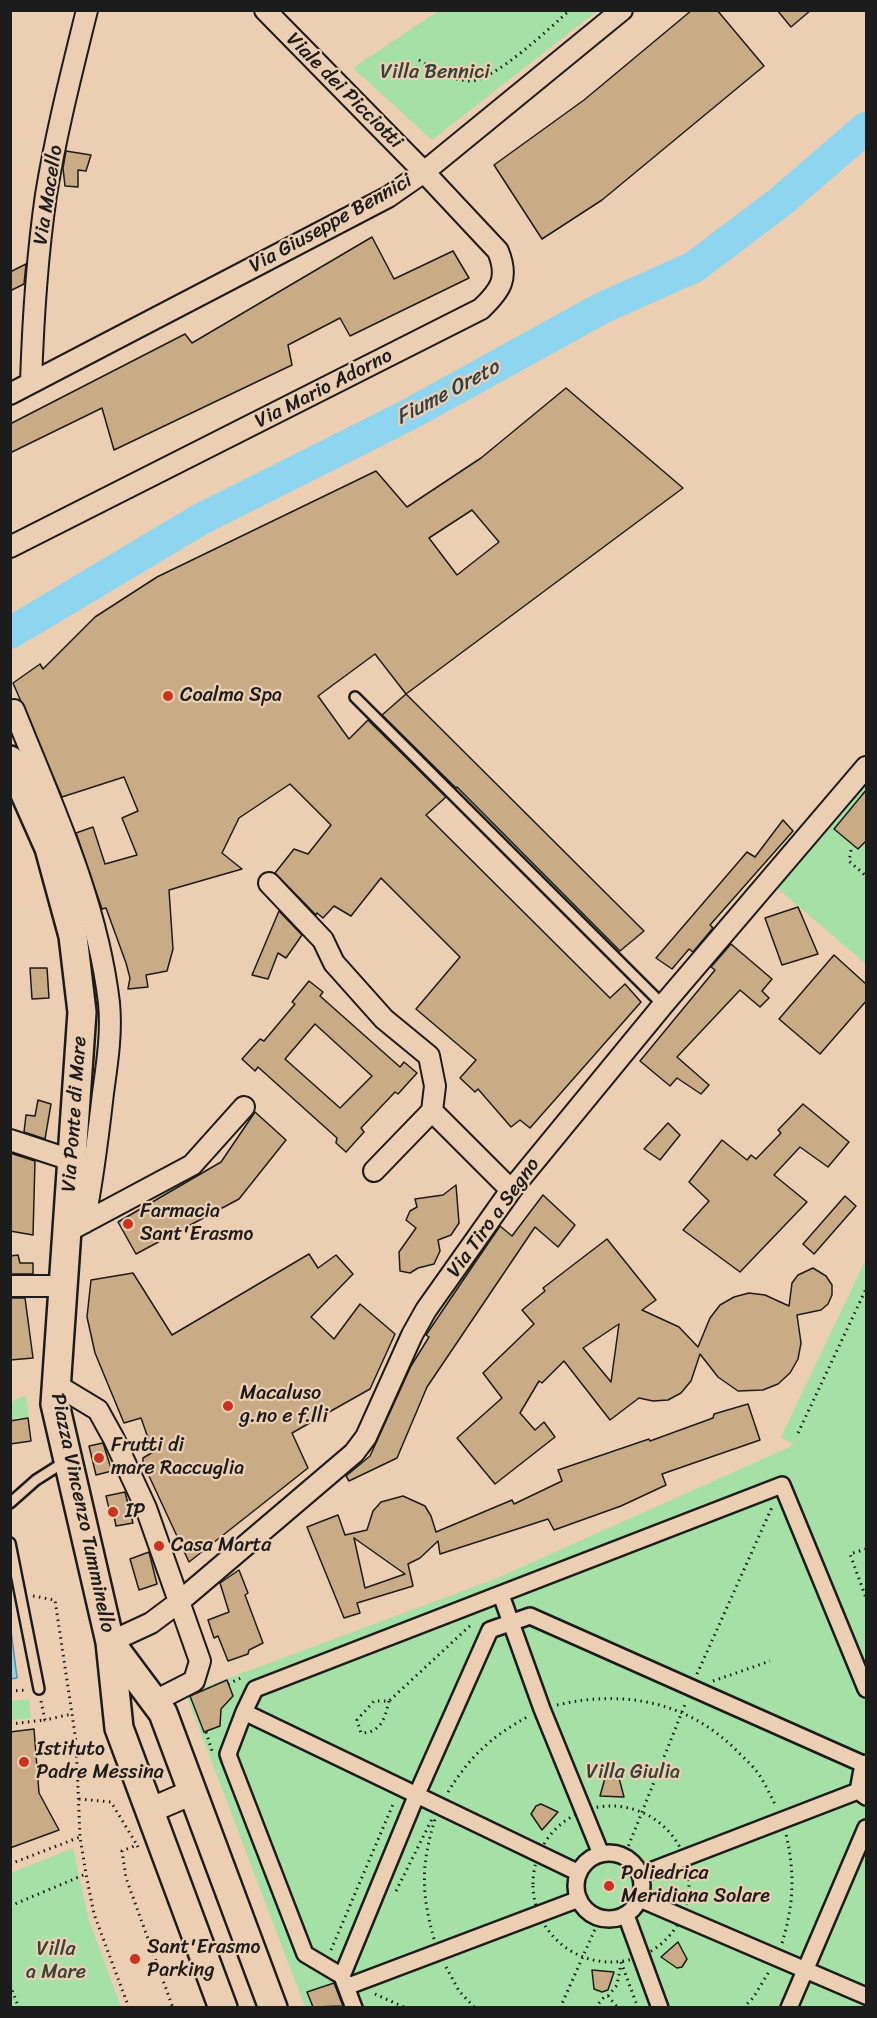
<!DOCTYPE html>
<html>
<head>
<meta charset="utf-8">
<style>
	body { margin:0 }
	#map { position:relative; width:877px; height:2018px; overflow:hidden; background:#eccfb3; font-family:Sriracha,sans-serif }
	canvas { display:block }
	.frame { position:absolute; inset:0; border:12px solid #1c1c1c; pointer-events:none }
</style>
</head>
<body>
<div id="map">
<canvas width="877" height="2018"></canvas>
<div class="frame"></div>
</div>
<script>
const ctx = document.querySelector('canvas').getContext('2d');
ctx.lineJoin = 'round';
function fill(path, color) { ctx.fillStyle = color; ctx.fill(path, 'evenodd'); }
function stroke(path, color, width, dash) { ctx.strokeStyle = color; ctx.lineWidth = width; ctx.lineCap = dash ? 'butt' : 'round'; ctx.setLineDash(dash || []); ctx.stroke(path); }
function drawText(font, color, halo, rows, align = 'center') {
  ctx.font = font + ' Sriracha,sans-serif'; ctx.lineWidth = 4.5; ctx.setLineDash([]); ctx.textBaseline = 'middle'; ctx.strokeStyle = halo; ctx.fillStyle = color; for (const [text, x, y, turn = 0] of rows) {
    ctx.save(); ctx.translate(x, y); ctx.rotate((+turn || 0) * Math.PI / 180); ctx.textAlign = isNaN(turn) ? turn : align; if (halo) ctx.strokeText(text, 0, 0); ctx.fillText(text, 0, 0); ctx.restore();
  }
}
const green = new Path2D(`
	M438,11v-1l159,1 -165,129 -79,-72z
	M866,781v183l-90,-77z
	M866,1259v748h-561l-119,-313 309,-115 299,-134 -13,-8z
	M26,1396l3,21 -18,2v-16l9,-6z
	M29,1699l2,19 -20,2v-19z
	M73,1848l15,69 33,90h-110v-134z`);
const water = new Path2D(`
	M10,1622l7,56 -6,1h-1z`);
const river = new Path2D(`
	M10,633l191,-114 209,-105 192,-106 92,-41 86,-65 86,-74`);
const building = new Path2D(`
	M692,10h25l47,56 -162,134 -60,39 -48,-74 90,-65z
	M777,10h34l-20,17z
	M66,151l25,4 -5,16 -8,-1v17l-13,-1 -2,-18z
	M372,237l22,42 59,-28 16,27 -119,58 -10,-18 -52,27 4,20 -178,85 -12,-42 -92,45v-29l175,-90 7,9z
	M26,264l-2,20 -14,7v-19z
	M566,388l117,100 -277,206 -31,-40 -57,42 31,43 19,-19 78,77 -20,18 184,183 15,-14 16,18 -111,126 -10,-8 -9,7 -33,-38 -3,3 -15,-14 16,-18 -60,-51 44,-52 -79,-79 -30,38 -17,-10 -11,12 -6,-5 -1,2 -41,-42 19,-24 14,5 23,-29 -41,-41 -51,34 -17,35 20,16 -73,21 4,59 -6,22 -21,4 2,12 -20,2 2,-11 -4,-15 -20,-55 -4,1 -26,-76 17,-6 12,37 32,-9 -15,-37 16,-7 -14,-34 -62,20 -49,-114 27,-19 3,5 52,-52 62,-40 219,-106 31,36 74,-49zM472,510l27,32 -42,33 -28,-37z
	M406,694l238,237 -24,20 -163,-164 -1,1 -74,-73z
	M867,789v51l-9,9 -24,-20z
	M783,820l10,11 -83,94 3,3 -20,24 -4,-3 -17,20 -16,-11 91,-106 8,5z
	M798,907l20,47 -36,11 -17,-47z
	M279,911l23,24 -16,23 -8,-5 -10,26 -16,-4z
	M731,944l41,35 -10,12 7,7 -9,9 -20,-17 -63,67 32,28 -8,9 -24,-16 -7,8 -30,-25 75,-91 -4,-3z
	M834,955l33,30v15l-47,54 -41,-35z
	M30,968h17l2,30 -17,1z
	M309,981l14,11 -3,4 80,71 4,-5 13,11 -19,21 -3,-2 -34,36 3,4 -18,20 -10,-9 1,-5 -79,-71 -3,4 -13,-12 18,-20 4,2 31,-37 -3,-2zM315,1024l57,52 -32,32 -55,-49z
	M38,1100l13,4 -6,35 -21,-7 2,-17 9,1z
	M803,1104l46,38 -21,25 -28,-20 -26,28 33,27 -67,70 -57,-42 26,-29 -20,-19 33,-42 25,20 4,-5 5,4 25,-26 -3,-3z
	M255,1112l31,28 -47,59 -103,55 -18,-32 103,-60z
	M668,1123l12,12 -20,25 -16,-11z
	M10,1153l25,8 -2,74 -23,-4z
	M456,1185l3,38 -8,12 -13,5 2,11 -6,13 -16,4 -8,5 -10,-2 -1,-19 17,-24 -10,-8 4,-9 7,-4 -2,-8 28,-4z
	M543,1195l32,30 -17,22 -23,-20 -108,160 -30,71 -48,23 -3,-5 24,-20 41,-90 18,-29 -3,-2 48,-71 26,-38 12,10z
	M845,1196l11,10 -42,48 -11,-10z
	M607,1239l49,61 -14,10 37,17 19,20 12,-29 10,-13 14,-8 15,-4 16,2 24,11 3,-23 6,-8 15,-7 13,8 6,9v10l-4,9 -7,6 -24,5 4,28 -3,16 -8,14 -12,11 -15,6 -25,1 -20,-14 -18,-23 -9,27 -10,12 -13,7 -15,1 -14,-3 -29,22 -46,-59 -22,22 -3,-2 -19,32 15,17 9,-8 11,15 -60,47 -38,-46 45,-40 -19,-25 51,-49 -12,-14 23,-19 -2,-3zM619,1324l-8,58 -28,-34z
	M309,1254l9,14 18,-13 17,19 -42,43 23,22 26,-35 35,30 -25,55 -78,44 16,35 -119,94 -46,-99v-5l10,-6 -12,-34 -17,5 -29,-70 -8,-36 4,-37 42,-7 39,62z
	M18,1255l2,8h13v11h-23v-18z
	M10,1298h15l8,60 -23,2z
	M748,1404l12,36 -98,34 4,11 -45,21 -67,24 -6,-11 -108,35 -2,-13 -18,17 -12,6 5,22 -56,17 3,10 -16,5 -37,-91 31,-12 7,20 22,-5 6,-19 8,-9 22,-6 22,10 6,10 5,16 76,-32 2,4 48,-23 -4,-11 91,-31 1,2 63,-23 1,-4zM354,1538l51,36 -40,14z
	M28,1418l3,23 -21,3v-23z
	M103,1443l9,28 -16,4 -7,-29z
	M125,1492l8,31 -17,3 -2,-10 -3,1 -5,-21z
	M149,1552l8,32 -18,6 -9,-31z
	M239,1570l9,23 -3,2 18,48 -14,7 -1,4 -20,7 -10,-25 -4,2 -6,-18 21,-8 -9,-29z
	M227,1680l6,16 -12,13 -1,17 -16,6 -14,-36z
	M34,1729l5,64 20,37 -49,18v-116z
	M614,1776l5,2 5,19 -24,-1 5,-18z
	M541,1804l17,8 -16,18 -11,-16 5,-8z
	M678,1942l9,17 -5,8 -5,1 -16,-11z
	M592,1970l22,2 -6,18 -6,2 -8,-3z
	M334,1983l9,23 -30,1 -6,-15z`);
const path = new Path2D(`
	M419,60c16,10 31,20 51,21 23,1 82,-55 100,-71
	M851,850l-2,11 17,15
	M798,1433l68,-144
	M866,1549l-16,5 16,44
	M33,1596l22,4 21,141 4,96 6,37 8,40 35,94
	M697,1674l76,-169
	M713,1681l57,-20
	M228,1684l15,-7
	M10,1691l17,-1
	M41,1701l4,19 27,-6
	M389,1701c-4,17 -8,32 -28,32l-4,-13 17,-19h15l84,-78
	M557,1705c68,-16 133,-3 182,48 7,7 14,13 19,20 7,10 12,22 18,33
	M10,1724l35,-4
	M206,1732l6,19
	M448,1792c22,-36 44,-56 81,-76
	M79,1799l32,3 26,43
	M533 1884a78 78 0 1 1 156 0a78 78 0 1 1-156 0Z
	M138,1847l-1,-2 -15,6 4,27 47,130
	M624,1857l62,-155
	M10,1864l70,-27
	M396,1891l36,-72
	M10,1906l76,-32
	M434,1939c-13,-47 -13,-74 1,-120
	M782,1943c12,-39 13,-69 4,-109
	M331,1950l63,-148
	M621,1962l17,46
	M446,1967l13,24 16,17
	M10,1985l9,23
	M375,1994l31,14
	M608,1996l9,-11 4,-21
	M560,2008l40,-90
	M595,2008l9,-11 4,-1 10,12
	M743,2008l10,-10 17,-28`);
const service = new Path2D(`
	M355,697l308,308
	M10,1503l26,-23 30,-19
	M10,1543l29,146`);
const pedestrian = new Path2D(`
	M501,1595l41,114 59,145
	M244,1712l-16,42 2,6 75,194 37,22 12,32
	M866,1763l-3,1 -5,27 8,6
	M576 1886a33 33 0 1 1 66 0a33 33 0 1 1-66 0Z
	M579,1873l-335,-161 11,-23 527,-204 84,204
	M640,1875l218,-84
	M640,1899l226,97
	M626,1915l34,93
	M342,1976l75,-182 73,-164 40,-14 333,148
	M346,1987l233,-88
	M789,2008l77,-180`);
const minor = new Path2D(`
	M31,383c2,-63 6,-126 15,-188 10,-62 26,-124 41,-185
	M10,394l378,-197 36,-25 198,-162
	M10,547l471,-238c20,-19 28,-31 17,-58l-74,-79 -159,-162
	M14,710c38,95 83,190 95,293 3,30 -2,61 -6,90 -5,44 -10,87 -19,130
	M269,883l54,57 11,23 50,56 45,37 6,30 -3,25 79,79
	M10,1140l61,20
	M374,1171l58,-60
	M76,1227l116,-62 52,-58
	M10,1286h52
	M55,1384l43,26 16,29 32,69 54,153 -6,20 -39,20
	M110,1642l41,-19 28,-21 175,-149 12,-16 46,-102 14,-25 85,-120 152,-185 203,-238`);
const tertiary = new Path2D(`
	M151,1810l42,-18`);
const secondary = new Path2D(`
	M10,760l39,88 24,88 9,76 -27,392 55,238 9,86 104,280
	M110,1642l53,71 110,295`);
const markers = [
	[168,696,6,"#c8321e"],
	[128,1224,6,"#c8321e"],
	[228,1406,6,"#c8321e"],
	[99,1458,6,"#c8321e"],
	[113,1512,6,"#c8321e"],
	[159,1546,6,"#c8321e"],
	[24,1762,6,"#c8321e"],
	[609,1886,6,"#c8321e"],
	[135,1959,6,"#c8321e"]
];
const parkNames = [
	["Villa Bennici",435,73],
	["Villa Giulia",633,1773],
	["Villa",56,1950],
	["a Mare",56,1973]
];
const streetNames = [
	["Viale dei Picciotti",344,91,45],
	["Via Macello",49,195,-81],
	["Via Giuseppe Bennici",331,224,-29],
	["Via Mario Adorno",324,389,-27],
	["Via Ponte di Mare",75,1114,-86],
	["Via Tiro a Segno",494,1218,-54],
	["Piazza Vincenzo Tumminello",82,1513,78]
];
const poiNames = [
	["Coalma Spa",180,696],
	["Farmacia",140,1212],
	["Sant'Erasmo",140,1235],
	["Macaluso",240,1394],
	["g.no e f.lli",240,1417],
	["Frutti di",111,1446],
	["mare Raccuglia",111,1469],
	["IP",125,1512],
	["Casa Marta",171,1546],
	["Istituto",36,1750],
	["Padre Messina",36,1773],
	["Poliedrica",621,1874],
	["Meridiana Solare",621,1897],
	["Sant'Erasmo",147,1948],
	["Parking",147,1971]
];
const waterNames = [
	["Fiume Oreto",448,393,-28]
];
fill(green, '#a5e0a6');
fill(water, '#8ed5ef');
stroke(water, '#608b9b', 1.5);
stroke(river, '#8ed5ef', 32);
fill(building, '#c9ac85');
stroke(building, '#1c1c1c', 1.5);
stroke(service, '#1c1c1c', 14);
stroke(pedestrian, '#1c1c1c', 20);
stroke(minor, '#1c1c1c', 24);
stroke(tertiary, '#1c1c1c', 28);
stroke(secondary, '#1c1c1c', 32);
stroke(path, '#1c1c1c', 3, [1.5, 4.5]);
stroke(service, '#eccfb3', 9);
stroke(pedestrian, '#eccfb3', 15);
stroke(minor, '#eccfb3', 20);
stroke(tertiary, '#eccfb3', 24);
stroke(secondary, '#eccfb3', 27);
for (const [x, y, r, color] of markers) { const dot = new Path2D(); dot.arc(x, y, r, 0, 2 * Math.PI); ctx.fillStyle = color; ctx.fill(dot); stroke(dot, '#eccfb3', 2); }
drawText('20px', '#374338', '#eccfb3', parkNames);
drawText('20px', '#1c1c1c', '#eccfb3', streetNames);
drawText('20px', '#1c1c1c', '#eccfb3', poiNames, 'left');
drawText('italic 21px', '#334146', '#eccfb3', waterNames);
</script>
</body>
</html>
